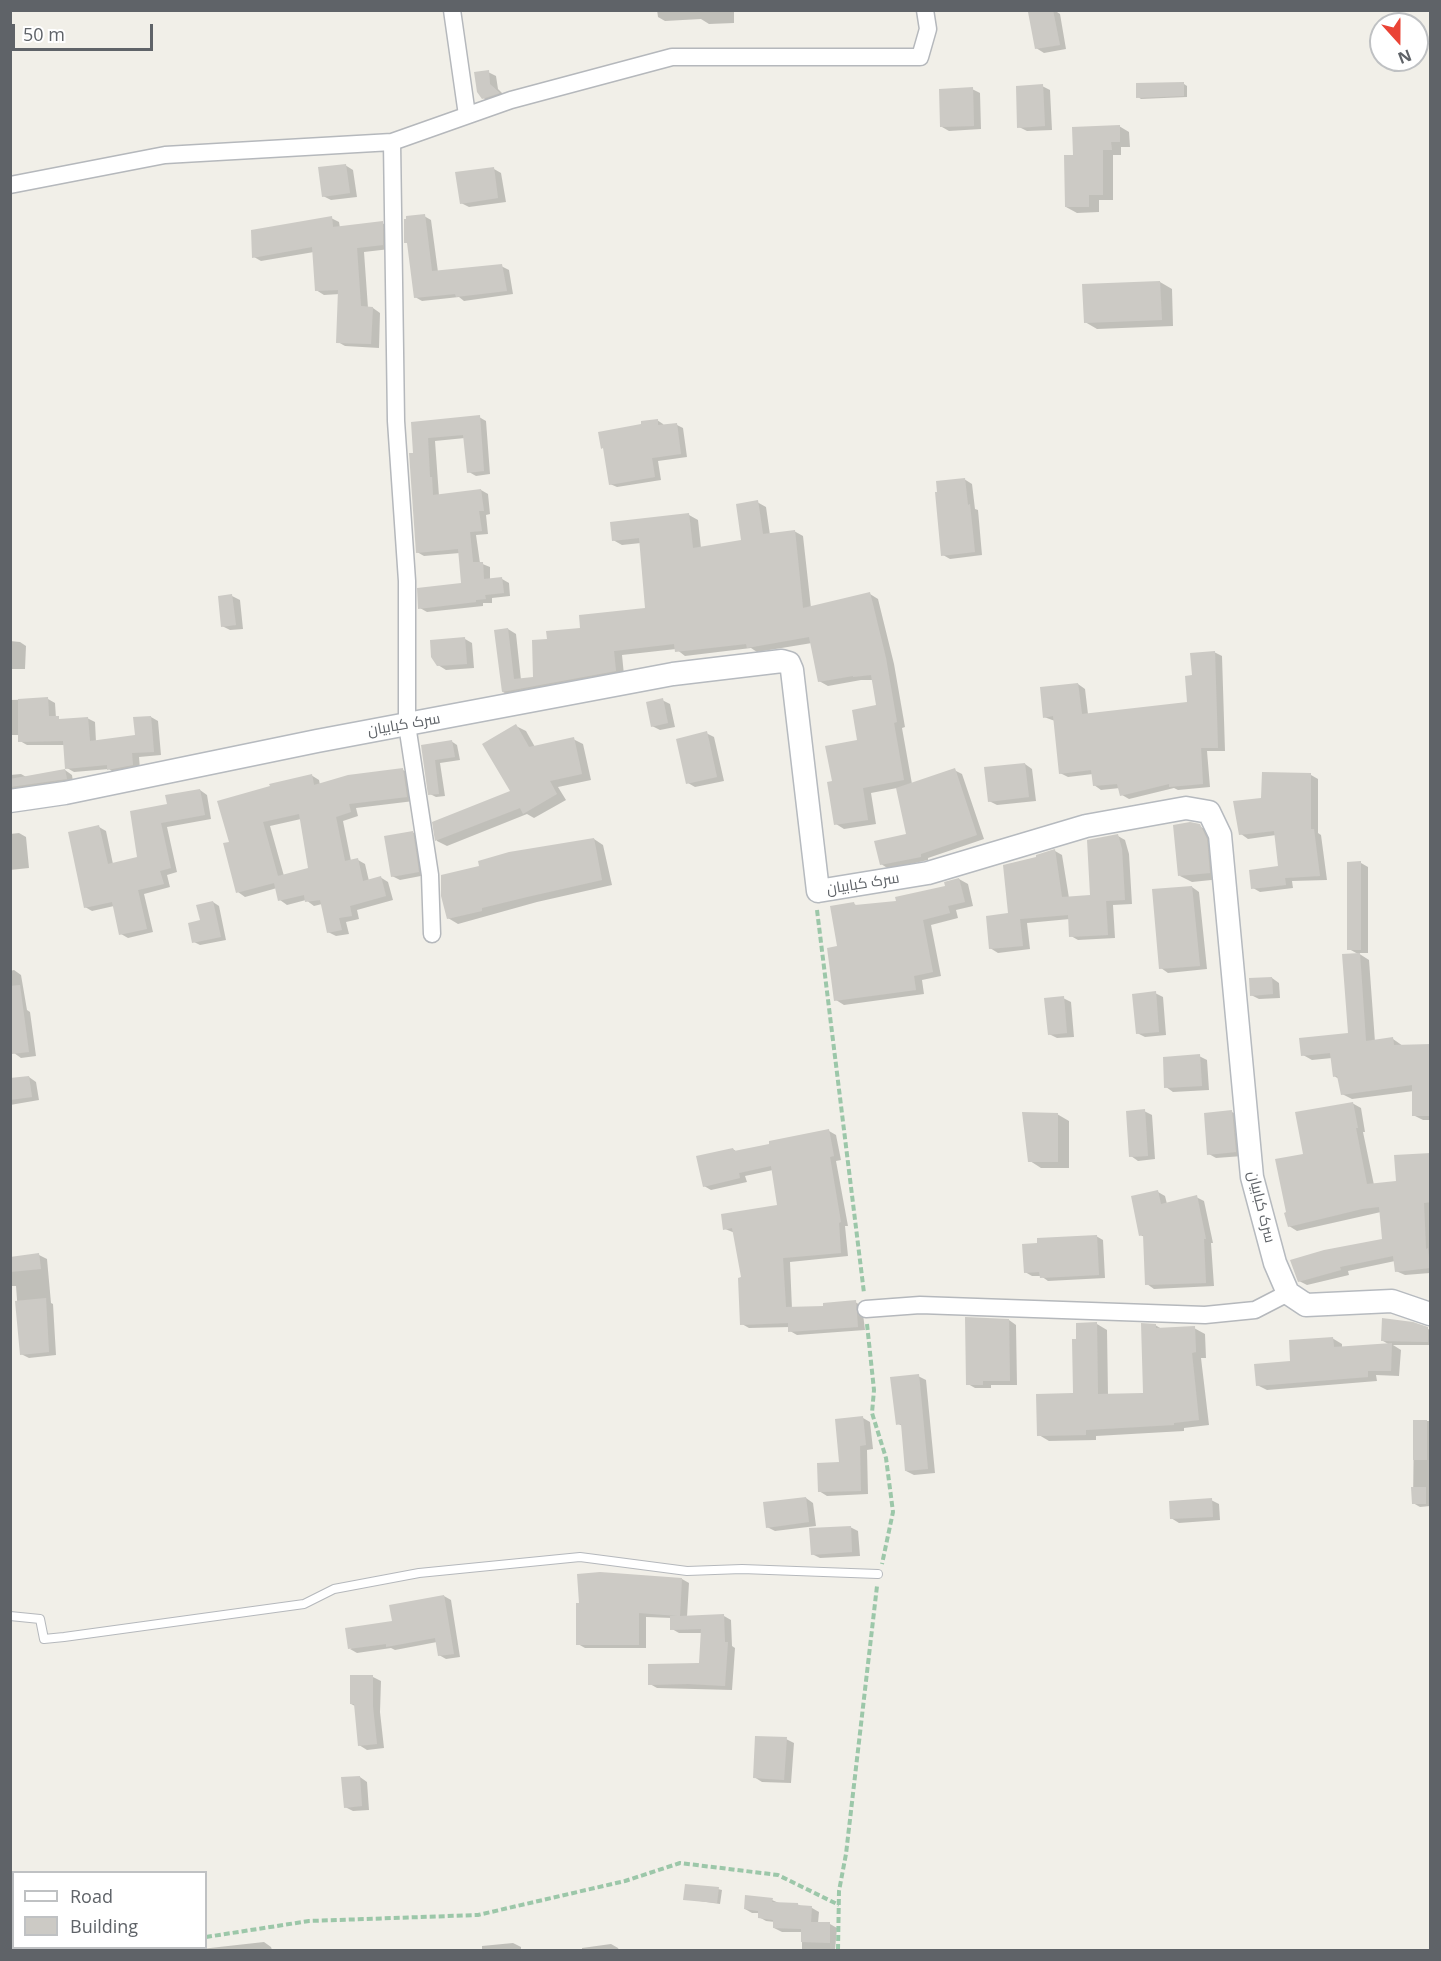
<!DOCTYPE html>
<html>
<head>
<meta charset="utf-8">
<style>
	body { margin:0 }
	#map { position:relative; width:1441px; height:1961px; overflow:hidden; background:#f1efe8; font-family:"Open Sans",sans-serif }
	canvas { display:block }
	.frame { position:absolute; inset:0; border:12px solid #5f6368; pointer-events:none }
	.legend { position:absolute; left:12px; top:1871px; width:195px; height:78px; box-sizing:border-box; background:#fff; border:2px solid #bfc1c3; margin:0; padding:8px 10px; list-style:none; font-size:18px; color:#5f6368 }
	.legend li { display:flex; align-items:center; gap:12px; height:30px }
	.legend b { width:30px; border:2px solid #bfc1c3 }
	.north { position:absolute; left:1369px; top:12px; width:60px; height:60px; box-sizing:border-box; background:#fff; border:2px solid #bfc1c3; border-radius:50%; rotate:159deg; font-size:16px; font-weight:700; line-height:24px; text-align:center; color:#5f6368 }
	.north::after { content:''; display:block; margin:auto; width:21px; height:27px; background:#ea4335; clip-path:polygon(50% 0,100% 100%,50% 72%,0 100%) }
	.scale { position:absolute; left:12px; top:24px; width:141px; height:27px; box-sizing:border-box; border:3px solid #5f6368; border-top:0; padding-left:8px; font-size:18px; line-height:21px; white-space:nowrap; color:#5f6368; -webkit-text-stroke:4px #fff; paint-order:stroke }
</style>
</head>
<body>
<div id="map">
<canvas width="1441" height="1961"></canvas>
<div class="frame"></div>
<ul class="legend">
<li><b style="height:8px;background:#fff"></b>Road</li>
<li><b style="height:16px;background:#cccac5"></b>Building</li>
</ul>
<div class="north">N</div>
<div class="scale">50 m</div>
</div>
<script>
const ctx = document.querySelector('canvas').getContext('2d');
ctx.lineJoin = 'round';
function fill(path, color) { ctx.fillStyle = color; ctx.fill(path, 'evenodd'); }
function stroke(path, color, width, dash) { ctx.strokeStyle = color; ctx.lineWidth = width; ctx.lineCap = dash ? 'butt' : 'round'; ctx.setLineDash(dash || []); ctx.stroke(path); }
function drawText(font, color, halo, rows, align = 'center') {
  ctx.font = font + ' "Open Sans",Cairo,sans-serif'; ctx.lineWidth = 4.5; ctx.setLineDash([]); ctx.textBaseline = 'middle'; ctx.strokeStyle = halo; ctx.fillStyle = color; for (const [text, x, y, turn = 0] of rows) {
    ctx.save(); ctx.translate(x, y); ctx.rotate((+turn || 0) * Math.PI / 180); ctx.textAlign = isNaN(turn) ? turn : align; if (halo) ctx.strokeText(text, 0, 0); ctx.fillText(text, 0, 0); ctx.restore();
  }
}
const shadow = new Path2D(`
	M657,10h77v13l-25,1 -8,-5 -36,2 -7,-4z
	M1047,10h7l6,4 6,35 -22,4 -8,-5z
	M488,72l8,4 2,13 8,8 -15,5 -8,-4z
	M1184,84l3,2v11l-46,2 -3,-2z
	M1042,86l8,4 2,40 -25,1 -8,-4z
	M972,89l8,4 1,36 -32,2 -7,-4z
	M1119,126l10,6 1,15h-9v8h-8v45h-14v12l-22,1 -11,-6 8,-50z
	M345,165l8,5 4,27 -26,3 -8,-4z
	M494,169l7,4 5,29 -37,5 -8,-4z
	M424,216l7,4 7,52 63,-6 8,4 4,24 -49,7 -5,-4 -37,4 -7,-4z
	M331,218l8,4 1,6 42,-5 8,4v22l-26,3 4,56h5l7,5 -1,35 -34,-2 -7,-4 2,-48 -16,1 -8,-5 -2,-38 -53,9 -7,-4z
	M1160,282l12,7 1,37 -76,3 -12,-7z
	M479,417l7,4 4,53 -14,2 -7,-4 -4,-34 -30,3 4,55 42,-6 7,4 2,20 -4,1 2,19 -12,1 4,28 10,4v13l12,-1 7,4 1,13 -18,2v5h-9v3l-56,6 -7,-4 42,-23 -2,-32 -36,3 -7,-4 -2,-98 -3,-30z
	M657,420l6,4 1,2 13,-1 6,3 4,29 -29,4 3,19 -44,7 -7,-3z
	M964,479l8,5 3,25 3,1 4,45 -32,4 -7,-4z
	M757,502l9,5 4,28 24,-4 9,5 8,72 59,-14 8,5 16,65 11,63 -3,1 10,56 42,-14 8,4 22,65 -56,19v2l-39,9 -8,-5 27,-29 -11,-47 -26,5 5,31 -32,5 -8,-5 -2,-42 25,-41 18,-35 -4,-26h-12l-33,6 -9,-5 -7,-38 -55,9 -6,-4 -66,8 -9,-7 -54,6 2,20 -112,22 -9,-5 5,-63 8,5 5,46 14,-1 13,-39 99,-30 -6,-67 -19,2 -9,-5 76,-25 9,5 3,28 42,-7z
	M232,596l8,4 3,29 -13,1 -8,-4z
	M465,639l7,4 2,25 -28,2 -8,-5z
	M10,641l10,1 6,4 -1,23h-15z
	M1214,652l8,4 3,95h-18l3,36 -32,3 -4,-2 -45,11 -7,-4 -2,-7 -19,2 -7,-5 -1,-11 -25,3 -8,-4 -5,-52 -11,-4 34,-33 7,5 3,25 101,-10 4,-27z
	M48,699l7,4 1,15 7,2 24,-2 8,4 1,20 40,-5 15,-20 7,4 3,34 -22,2 1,12 -24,5 -7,-5 -35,3 -7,-4 -3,-23h-37l-7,-4 -1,-6h-9v-35z
	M662,700l8,4 5,23 -15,3 -8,-4z
	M516,726l10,5 9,16 38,-8 10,5 8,36 -33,7 8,13 -32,18 -7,-4 -80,32 -10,-5 -3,-18 78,-31z
	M706,733l8,4 10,44 -29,6 -7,-4z
	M451,741l6,4 3,15 -20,3 5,33 -9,1 -6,-3 -8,-47z
	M1025,764l7,5 4,32 -39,4 -8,-4z
	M65,770l7,5 1,7 -63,11v-18l11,-1 7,4z
	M403,770l7,4 4,27 -58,7 2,8 -15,5 8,40 7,-1 7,4 4,17 11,-4 8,5 5,18 -36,10 2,9 -13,3 3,12 -13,2 -8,-4 -6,-28 -8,2 -8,-6 -19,5 -7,-5 -3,-12 -32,9 -7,-5 -7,-49 80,-68 8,5 1,5zM301,819l9,50 -26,7 -14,-50z
	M1311,775l7,4v54l3,2 6,45 -35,1 1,7 -33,4 -7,-4 27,-21 -4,-32 -28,4 -7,-5 21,-35z
	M200,790l7,5 4,24 -44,8 10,45 -10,3 3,12 -26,7 9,38 -25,6 -7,-4 -7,-28 -22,5 -7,-4 14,-80 7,4 7,33 26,-6 30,-53z
	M1199,826l13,7 9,46 -29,3 -12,-6z
	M412,832l8,4 6,39 -26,5 -8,-4z
	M19,833l7,4 3,31 -19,2v-36z
	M1118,836l7,4 4,14 3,50 -19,1 2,33 -37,2 -7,-4 -1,-17 -43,4 3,26 -32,4 -8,-5 48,-90 17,-7 7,4 7,43 22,-1z
	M594,839l9,6 9,40 -75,17 -79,22 -10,-6z
	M1361,863l7,4v86h-10l11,7 6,82 18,-3 10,7h27v74h-7l-10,-5 1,-24 -62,8 -10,-5 -3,-15 -5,-3 -2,-18 -20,2 -9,-5 46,-20 9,-81 -9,-5z
	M959,879l9,5 5,22 -17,4 2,8 -27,7 10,51 -19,4 2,14 -80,11 -8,-5 2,-53 16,-43 4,2 40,-3 48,-16z
	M1192,887l7,5 8,77 -39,4 -7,-5z
	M213,902l6,4 7,34 -26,5 -6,-3 7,-21z
	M14,970l7,5 6,35 3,2 6,44 -15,2 -7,-5 -1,-4h-3v-78z
	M1272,978l7,5 1,15 -21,1 -8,-4z
	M1155,993l8,4 3,38 -21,2 -8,-4z
	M1063,998l8,4 3,35 -17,1 -8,-4z
	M1199,1056l8,4 2,30 -36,2 -7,-5z
	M29,1077l7,5 3,18 -29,5v-25z
	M1352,1103l9,5 4,24h-2l11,53 23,-3 33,-27v118l-25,2 -9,-4 -1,-10 -47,10 1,4 -42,10 -8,-4 85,-41 -3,-28 -84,19 -8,-5 16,-71z
	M1144,1111l8,4 3,44 -17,2 -7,-5z
	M1232,1112l7,4 4,40 -27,2 -7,-4z
	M1057,1114l12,7v47h-28l-11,-7z
	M829,1131l7,4 5,25 -5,1 12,65h-3l3,30 -58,6 2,47 33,-1 30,-6 7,4 3,24 -68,5 -7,-4v-4l-41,1 -7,-4 1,-46 -8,-45 -10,-4 53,-23 -5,-36 -28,6 2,6 -36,8 -7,-4 29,-37 4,3z
	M1158,1192l7,4 2,8 29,-7 8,4 9,42h-2l3,43 -60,3 -7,-5 -2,-47 -5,-2z
	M1096,1236l7,4 2,38 -57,3 -7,-5h-9l-7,-4z
	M39,1255l8,4 4,44 2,1 3,51 -27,3 -8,-4 -5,-68h-6v-28z
	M1009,1320l7,5 1,60h-26v3h-16l-7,-4z
	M1097,1324l10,6 1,65 36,-1 11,-69 7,4 32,-1 11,6 1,24h-5l8,67 -25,3v3l-88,5v4l-47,1 -10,-6 35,-40 4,-55z
	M1428,1329l2,1v15h-37l8,5 -2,26 -23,-1 1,6 -110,9 -10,-5 35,-23 40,-24 10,6v4l48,-3 -7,-4z
	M918,1376l8,4 9,93 -21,2 -8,-4 -3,-45 -5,-2z
	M863,1418l7,4 3,27 -6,1 1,44 -41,2 -8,-5 22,-27z
	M1414,1421h16v85l-10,1 -7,-4z
	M806,1498l7,5 3,23 -41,5 -8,-4z
	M1211,1500l8,4 1,16 -41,3 -8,-5z
	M850,1527l8,4 2,25 -40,2 -8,-4z
	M682,1579l7,4 -2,34 37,-1 7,4 1,26 3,2 -3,42 -75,-2 -7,-4 50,-19 2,-32h-23l-7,-4v-11l-26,-1v31h-61l-7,-4z
	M444,1596l7,4 9,57 -14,2 -7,-4 -2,-13 -42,8 -4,-2 -34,5 -7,-4z
	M373,1677l8,4 -1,31 4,36 -17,2 -8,-5 -4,-39 -4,-2z
	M786,1739l8,4 -3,40 -29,-1 -8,-5z
	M360,1777l7,5 2,28 -16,1 -8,-4z
	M718,1889l4,1 -2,14 -35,-5z
	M772,1900l7,3 18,1 6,3 9,1 7,4 -1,11 12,1 7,4 -2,22h-33v-18h-20l-8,-4 1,-6 -9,-1 -7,-4 1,-4h-8l-7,-4z
	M264,1942l7,5 1,3h-80z
	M513,1943l8,4v3h-39v-4z
	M611,1944l7,4 1,2h-37v-2z`);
const building = new Path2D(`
	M1039,10h14l7,35 -25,4 -7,-37z
	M489,70l1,14 10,9 -18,6 -5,-7 -3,-20z
	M1184,82v14l-48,2v-15z
	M1043,84l2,42 -28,2 -1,-42z
	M973,87l1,39 -34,1 -1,-38z
	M1120,125v17h-9l1,8h-9v45h-14v12h-24l-1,-52h9l-1,-28z
	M346,164l4,29 -28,4 -4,-30z
	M494,167l4,31 -38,6 -5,-32z
	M425,214l7,57 70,-7 5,27 -51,6 -1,-3 -41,4 -7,-55h-3v-24h2v-3z
	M332,216l1,11 50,-6v24l-26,3 4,58 12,1 -2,37 -35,-1 2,-53 -23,1 -3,-44 -60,11 -1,-28z
	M1160,281l2,39 -78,3 -2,-39z
	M480,415l4,56 -17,2 -4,-38 -35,3 2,39h2l1,18 48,-6 3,22h-5l3,20 -12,1 3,30h10l1,17 18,-2 2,16 -19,2 1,4 -10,1v2l-58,7 -1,-21 44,-5 -3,-34 -42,4 -7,-100h4l-2,-31z
	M658,419v6l19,-2 4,31 -29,4 3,19 -46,8 -6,-37 -2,1 -3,-17 43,-8v-3z
	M965,478l3,27 2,-1 5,48 -34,4 -6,-64h2l-1,-11z
	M758,500l5,34 32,-4 8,78 67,-16 16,66 11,64 -3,1 10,57 -41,8 5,32 -34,5 -7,-43 5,-1 -7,-35 32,-6 -5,-30 24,-5 -5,-30 -18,2v-1l-35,6 -9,-45 -62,11 -1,-4 -71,8 -1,-8 -60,7 2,20 -114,21 -8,-62 14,-2 6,51 19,-2 -1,-37 15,-1 -1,-8 34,-3 -1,-13 66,-7 -6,-70 -27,3 -2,-19 79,-9 4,35 48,-8 -5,-36z
	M232,594l4,31 -15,2 -3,-31z
	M465,637l2,27 -30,2 -6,-9 -1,-17z
	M1215,651l3,97h-17l2,36 -34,3v-3l-49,12 -3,-12 -24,2 -2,-16 -32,4 -6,-58 -10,2 -3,-31 38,-4 4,31 105,-12 -2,-26 7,-1 -2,-22z
	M48,697l1,19h10v3l29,-2 2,24 45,-6 -2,-18 18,-1 3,36 -22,1 1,12 -26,5v-5l-42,4 -2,-28 -45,1v-43z
	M663,698l5,25 -17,4 -5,-25z
	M516,724l13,23 45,-10 8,37 -32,7 7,13 -34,20 -3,-6 -85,33 -3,-19 78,-31 -28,-47z
	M707,731l10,46 -31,7 -10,-45z
	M452,740l3,17 -20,3 4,34 -11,1 -7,-50z
	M1025,763l4,34 -41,5 -4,-35z
	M403,768l4,29 -58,7 2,8 -15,5 9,44 13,-3 5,23 18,-5 5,20 -36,10 2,10 -13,2 3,12 -15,3 -7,-33 -15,2 -1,-7 -26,6 -4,-18 -38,10 -13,-50 6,-1 -12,-41 53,-15 -1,-2 43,-10 2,11 34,-10zM299,814l9,54 -30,8 -15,-54z
	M955,768l22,67 -56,19v3l-41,8 -6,-24 32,-7 -10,-46z
	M65,769l2,10 -57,8v-8z
	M1262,772l49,1v56h3l6,47 -35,2 1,7 -35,4 -2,-19 29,-4 -4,-35 -35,4 -6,-34 28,-3z
	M200,789l5,26 -44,8 10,45 -11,3 4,13 -26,6 9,39 -28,6 -7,-33 -28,6 -16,-76 31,-7 9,39 29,-7 -7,-46 37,-7 -2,-9z
	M1190,822l10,2 7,15 3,34 -32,3 -5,-51z
	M413,831l6,41 -28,5 -7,-41z
	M1118,834l4,15 3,51 -19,1 2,34 -39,2 -1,-22 -48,4 3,27 -34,3 -3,-33 22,-3 -5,-48 33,-8v-2l19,-6 7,48 28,-2 -3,-55z
	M594,838l8,42 -75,17 -45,11v3l-35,8 -6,-23v-21l38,-9 -1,-5 31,-9z
	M1361,861v89h-14v-88z
	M959,878l6,24 -17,4 2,7 -27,7 10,52 -19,4 2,14 -82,11 -7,-53 10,-2 -7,-40 24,-4 1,3 41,-4 -1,-4 50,-11 -1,-4z
	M1192,886l8,80 -41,3 -7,-80z
	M213,901l8,36 -29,6 -4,-20 12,-3 -4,-15z
	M1360,953l6,88 27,-4 1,8 37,-1v72h-19v-31l-71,10 -4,-19 -4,1 -3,-24 -29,3 -2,-18 49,-5 -6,-79z
	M1272,977l1,17 -23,2 -1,-18z
	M20,985l9,67 -17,2 -2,-68z
	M1156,991l3,41 -23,2 -4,-40z
	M1064,996l3,37 -19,2 -4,-37z
	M1200,1054l2,32 -38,2 -1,-31z
	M29,1076l3,21 -22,3v-22z
	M1353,1102l5,26h-2l11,56 29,-3 -2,-26 37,-2v49l-7,1 2,46 2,-1 2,20 -35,4 -2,-16 -53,11 1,3 -43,12 -8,-22 34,-10 58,-11 -3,-32 -17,2 -74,18 -4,-14 2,-1 -11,-53 28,-5 -8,-42z
	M1145,1109l3,47 -19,1 -3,-46z
	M1232,1110l4,42 -29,3 -3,-42z
	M1022,1112l36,1v49h-30z
	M829,1129l5,27 -4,1 11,65 -2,1 2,30 -58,5 3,49 37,-1v-3l33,-3 2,27 -70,5v-9l-48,2 -2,-47 3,-1 -9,-49 -9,2 -2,-16 56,-9 -6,-39 -32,7 1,5 -37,9 -7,-31 37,-8 1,3 35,-7v-3z
	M1158,1190l3,14 36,-9 9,44h-2l2,44 -61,2 -2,-50 -4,1 -8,-40z
	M1097,1235l2,40 -59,3 -1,-6 -15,1 -2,-29 15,-1v-5z
	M39,1253l2,16 -31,3v-15z
	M46,1298l3,54 -29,3 -5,-54z
	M965,1317l44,2 1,62h-27v4h-17z
	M1382,1318l31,4 15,5v15l-47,-1z
	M1097,1322l1,72 45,-1 -2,-70 15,1v4l39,-2 1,26 -4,1 7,67 -25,3v2l-88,5v5l-49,1 -1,-42 37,-1 -1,-54h4v-16z
	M1333,1337l1,10 58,-4 -1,28h-23v6l-112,9 -2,-22 36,-3 -1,-21z
	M919,1374l9,95 -23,2 -4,-47 -5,1 -6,-48z
	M863,1416l3,29 -6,1 1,45 -43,1 -1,-29 22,-1 -4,-43z
	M1413,1420h14v40h-14z
	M1411,1487h15v17h-14z
	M806,1497l3,25 -43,6 -3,-26z
	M1212,1498l1,19 -43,2 -1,-18z
	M851,1526l1,26 -41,3 -2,-27z
	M600,1572l82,6 -2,38 44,-2 1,28h3l-3,44 -37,-2 -40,1v-21l51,-1 2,-34 -31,1v-14h8l-39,-3v32h-63v-42h3l-2,-29z
	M444,1595l10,59 -16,2 -3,-18 -49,9v-3l-38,5 -3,-21 47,-7 -3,-16z
	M350,1675h23v32l4,37 -19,2 -4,-42h-4z
	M755,1736l32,1 -3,43 -31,-2z
	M360,1776l2,30 -18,2 -3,-31z
	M685,1884l34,3 -2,16 -34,-3z
	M745,1895l28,3 -1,4 26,1v2l14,1 -1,16h19v21l-29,-1v-13l-28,-1v-8l-15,-2v-7l-14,-2z`);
const path = new Path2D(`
	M817,910l47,383
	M867,1324l7,66 -2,23 14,45 7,54 -11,52
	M206,1937l103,-16 169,-6 147,-34 55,-18 98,12 61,30
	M838,1950l1,-59 7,-37 31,-268`);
const lane = new Path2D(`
	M10,1616l30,3 4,20 20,-2 240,-33 30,-15 85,-16 161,-16 107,14 55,-2 136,5`);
const street = new Path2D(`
	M452,10l15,105
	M392,142l4,279 11,160v144l23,150 2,59
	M10,185l155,-30 227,-13 119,-42 161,-43h248l8,-28 -3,-19
	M866,1309l54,-4 285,10 50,-5 33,-17`);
const secondary = new Path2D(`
	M10,801l55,-8 252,-52 356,-67 109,-13 7,2 3,7 26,221 110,-18 158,-47 100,-18 23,4 11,23 32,342 23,86 13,30 18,12 86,-4 38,13`);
const streetNames = [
	["سرک کبابیان",404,725,-10],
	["سرک کبابیان",863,884,-9],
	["سرک کبابیان",1261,1207,76]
];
fill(shadow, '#0003');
fill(building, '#cccac5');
stroke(lane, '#b5b8bc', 10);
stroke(street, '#b5b8bc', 19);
stroke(secondary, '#b6babf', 25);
stroke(path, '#9cc7a9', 4, [6, 3]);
stroke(lane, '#fff', 8);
stroke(street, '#fff', 16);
stroke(secondary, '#fff', 22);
drawText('15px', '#5f6368', '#fff', streetNames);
</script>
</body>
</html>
